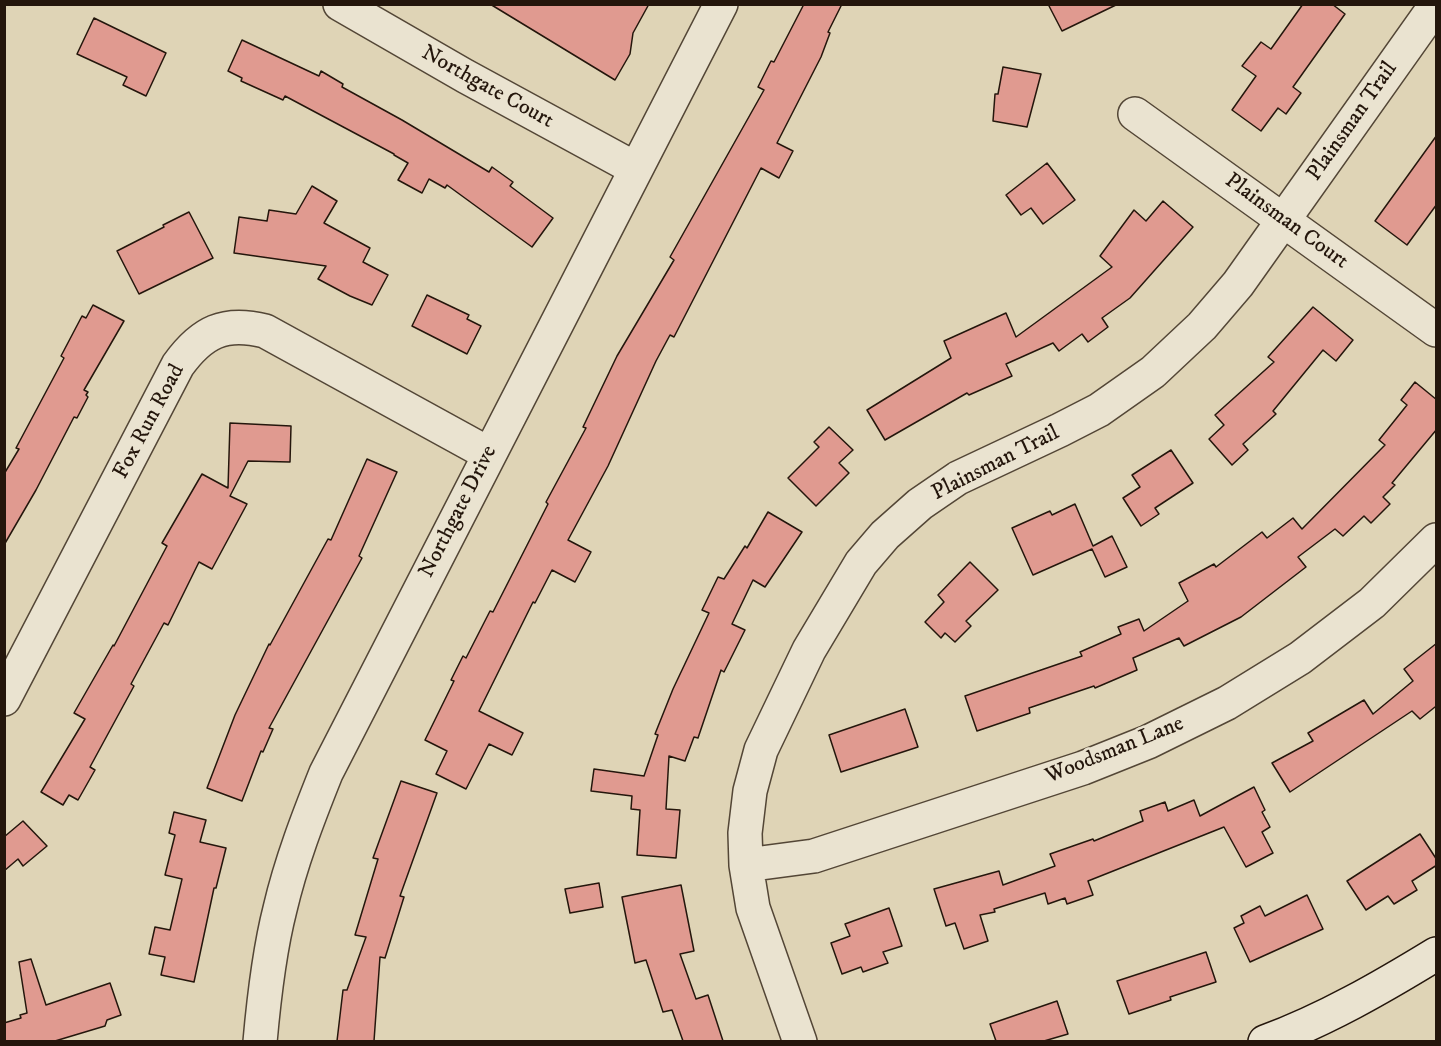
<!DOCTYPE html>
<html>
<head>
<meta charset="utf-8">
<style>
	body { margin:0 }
	#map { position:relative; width:1441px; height:1046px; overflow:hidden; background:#dfd4b6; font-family:"IM FELL DW Pica",serif }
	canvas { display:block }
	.frame { position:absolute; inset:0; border:6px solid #24160c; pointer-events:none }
</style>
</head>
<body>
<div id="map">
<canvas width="1441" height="1046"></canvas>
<div class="frame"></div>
</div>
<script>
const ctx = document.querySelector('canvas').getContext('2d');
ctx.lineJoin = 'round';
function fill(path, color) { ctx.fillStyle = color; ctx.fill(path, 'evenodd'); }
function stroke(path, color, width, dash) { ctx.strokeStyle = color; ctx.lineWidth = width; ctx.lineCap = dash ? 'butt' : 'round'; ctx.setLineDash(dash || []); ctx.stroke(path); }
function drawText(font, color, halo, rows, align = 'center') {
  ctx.font = font + ' "IM FELL DW Pica",serif'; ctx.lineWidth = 5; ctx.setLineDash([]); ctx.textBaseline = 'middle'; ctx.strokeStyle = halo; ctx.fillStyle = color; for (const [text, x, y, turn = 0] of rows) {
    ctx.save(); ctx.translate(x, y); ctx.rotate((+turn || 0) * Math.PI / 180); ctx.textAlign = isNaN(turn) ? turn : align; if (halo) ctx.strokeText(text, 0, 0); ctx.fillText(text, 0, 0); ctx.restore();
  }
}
const building = new Path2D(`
	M490,4h159l-16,29 -3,21 -15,26z
	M804,4h38l-14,28 2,1 -9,24 -44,86 16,8 -14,27 -18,-10 -87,169 -4,-2 -14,26 -48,105 -40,74 23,12 -16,30 -23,-12 -17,33 -2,-1 -54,109 44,22 -11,22 -23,-11 -23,45 -30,-15 11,-23 -22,-11 29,-59 -3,-1 12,-24 3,2 24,-47 3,1 55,-108 -2,-2 40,-74 -3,-1 34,-71 57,-96 -4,-3 94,-167 -6,-3 13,-26 3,1z
	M1048,4h70l-56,27z
	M1303,4h29l13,10 -52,73 8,6 -15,21 -8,-6 -17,23 -29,-21 24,-34 -14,-10 19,-24 10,7z
	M94,18l72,35 -20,43 -23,-11 4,-8 -50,-23z
	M242,40l77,36 2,-5 22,13 -1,3 60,33 87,52 3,-5 21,15 -3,4 43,32 -21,29 -85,-62 -2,3 -16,-9 -7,14 -24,-13 10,-17 -14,-8v-1l-109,-58 -2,4 -42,-19 1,-3 -14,-7z
	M1003,67l38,7 -14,53 -34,-6 2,-27h3z
	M1437,135v69l-30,41 -32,-24z
	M1047,163l28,37 -32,24 -12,-16 -10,7 -15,-20z
	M312,186l25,15 -13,22 46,25 -7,14 25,13 -16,30 -22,-9 -32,-17 8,-13 -92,-13 5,-36 28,4 2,-11 27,4z
	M1163,201l30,26 -63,71 -28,20 6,9 -20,15 -6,-8 -23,17 -6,-8 -47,21 6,12 -43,19 -2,-2 -82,47 -18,-30 84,-52 -7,-17 62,-28 10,24 96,-70 -12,-11 34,-46 12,11z
	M189,212l24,46 -74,36 -22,-43 47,-24 -1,-2z
	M427,295l42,20 -2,4 14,7 -14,28 -55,-28z
	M93,305l31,16 -40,69 4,2 -2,3 2,2 -11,21 -3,-1 -38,73 -32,55v-71l15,-25 -3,-1 48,-90 -3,-2 21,-40 4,2z
	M1313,307l40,33 -17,21 -13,-11 -50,61 3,3 -33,30 5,6 -16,15 -23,-26 15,-14 -9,-10 59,-53 -6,-5z
	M1415,382l22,18v29l-45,54 3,2 -12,12 7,7 -19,19 -7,-7 -21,20 -8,-7 -37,28 8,10 -65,50 -57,29 -5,-8 -46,20 4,12 -42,18 -1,-2 -65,22 1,5 -53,18 -12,-35 117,-40 -2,-4 41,-18 -3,-7 21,-8 5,12 44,-30 -9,-18 35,-19 2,3 46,-35 5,6 26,-20 9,11 83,-84 -6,-5 28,-35 -6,-5z
	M230,423l61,3 -1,36 -42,-1 -18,35 17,8 -35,65 -13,-7 -31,63 -4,-2 -33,61 3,2 -44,81 5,3 -17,30 -9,-5 -6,10 -22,-13 44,-73 -11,-6 39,-68 1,1 53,-100 -5,-3 40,-69 26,14z
	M829,427l24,23 -14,13 10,10 -33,33 -28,-28 31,-31 -5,-5z
	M1171,450l22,33 -38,25 4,6 -18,12 -18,-28 17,-11 -8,-12z
	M367,459l30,13 -38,84 3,2 -93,170 4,1 -10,23 -2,-1 -19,50 -35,-13 28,-73 34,-71 1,1 58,-106 3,1z
	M1075,504l18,42 19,-10 15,31 -22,10 -13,-28 -59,26 -21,-47 38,-17 2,4z
	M768,512l34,20 -37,55 -12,-7 -21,44 13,6 -21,42 -3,-2 -23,68 -4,-1 -9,24 -16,-5 -3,53 14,1 -4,48 -39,-3 3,-45 -9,-1 1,-13 -41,-5 3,-22 50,7 14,-41 -3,-1 18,-45 36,-76 -7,-3 16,-33 6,2 21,-33 2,2z
	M970,562l28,28 -32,31 5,5 -16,16 -10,-9 -4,5 -16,-16 19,-20 -6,-7z
	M1437,643v66l-2,-2 -15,12 -8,-8 -122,81 -18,-29 41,-22 -5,-8 56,-33 9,14 40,-33 -9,-12z
	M905,709l13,38 -77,25 -12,-37z
	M401,781l36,12 -37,103 4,1 -19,61 -5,-1 -6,84h-37l6,-51h4l19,-53 -11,-2 23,-76 -5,-1z
	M1254,787l11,23 -3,2 8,15 -8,5 11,21 -27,14 -22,-40 -136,54 5,14 -26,9 -2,-6 -17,6 -3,-11 -51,16 1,3 -15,3 8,26 -24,8 -9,-26 -9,3 -12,-37 65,-18 4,14 52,-19 -5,-12 43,-15 1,2 49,-20 -3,-10 25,-9 3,9 26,-11 6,16z
	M174,812l32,8 -6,22 26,6 -10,40h-2l-20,94 -33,-7 4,-18 -16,-3 6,-27 15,3 12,-51 -17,-4 10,-40 -6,-2z
	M23,821l24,25 -24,20 -5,-7 -14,12v-34z
	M1420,834l17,26v5l-25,16 5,9 -23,14 -6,-8 -22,14 -19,-29z
	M599,883l4,24 -33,6 -5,-24z
	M681,885l13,66 -14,3 16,45 12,-4 15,46h-40l-11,-31 -9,2 -17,-52 -11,3 -13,-66z
	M1307,895l16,34 -73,33 -16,-34 10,-5 -3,-7 19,-10 5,10z
	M889,908l13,38 -19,6 5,11 -25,9 -2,-5 -19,7 -11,-31 19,-7 -5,-12z
	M1206,952l10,30 -46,15 1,3 -42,14 -12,-33z
	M31,959l15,46 64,-22 11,32 -14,5 -2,6 -50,15h-51v-18l17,-5 -1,-3 7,-2 -8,-51z
	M1057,1001l11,33 -24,7h-48l-6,-17z`);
const street = new Path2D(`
	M340,4l125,72 171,93
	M1135,114l301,216
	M4,699l174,-334c24,-33 46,-44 87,-34l224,123
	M746,865l68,-9 269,-88 65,-26 79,-39 73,-45 72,-55 64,-63
	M260,1042c4,-45 9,-90 20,-133 11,-47 28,-91 46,-136l395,-769
	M800,1042l-47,-134 -7,-43 -1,-32 5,-42 11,-41 48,-100 52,-87 24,-28 35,-31 38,-26 102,-48 39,-20 54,-38 49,-46 36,-42 198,-279`);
const secondary = new Path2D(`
	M1265,1042c60,-22 117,-55 171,-88`);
const streetNames = [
	["Northgate Court",487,88,29],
	["Plainsman Trail",1353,122,-55],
	["Plainsman Court",1286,222,36],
	["Fox Run Road",150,422,-62],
	["Plainsman Trail",996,464,-27],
	["Northgate Drive",459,512,-63],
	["Woodsman Lane",1115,751,-22]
];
fill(building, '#e09a90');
stroke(building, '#24160c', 1.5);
stroke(street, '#534636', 36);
stroke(secondary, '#24160c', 36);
stroke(street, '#eae3d0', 33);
stroke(secondary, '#eae3d0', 33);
drawText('22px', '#24160c', '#eae3d0', streetNames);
</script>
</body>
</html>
